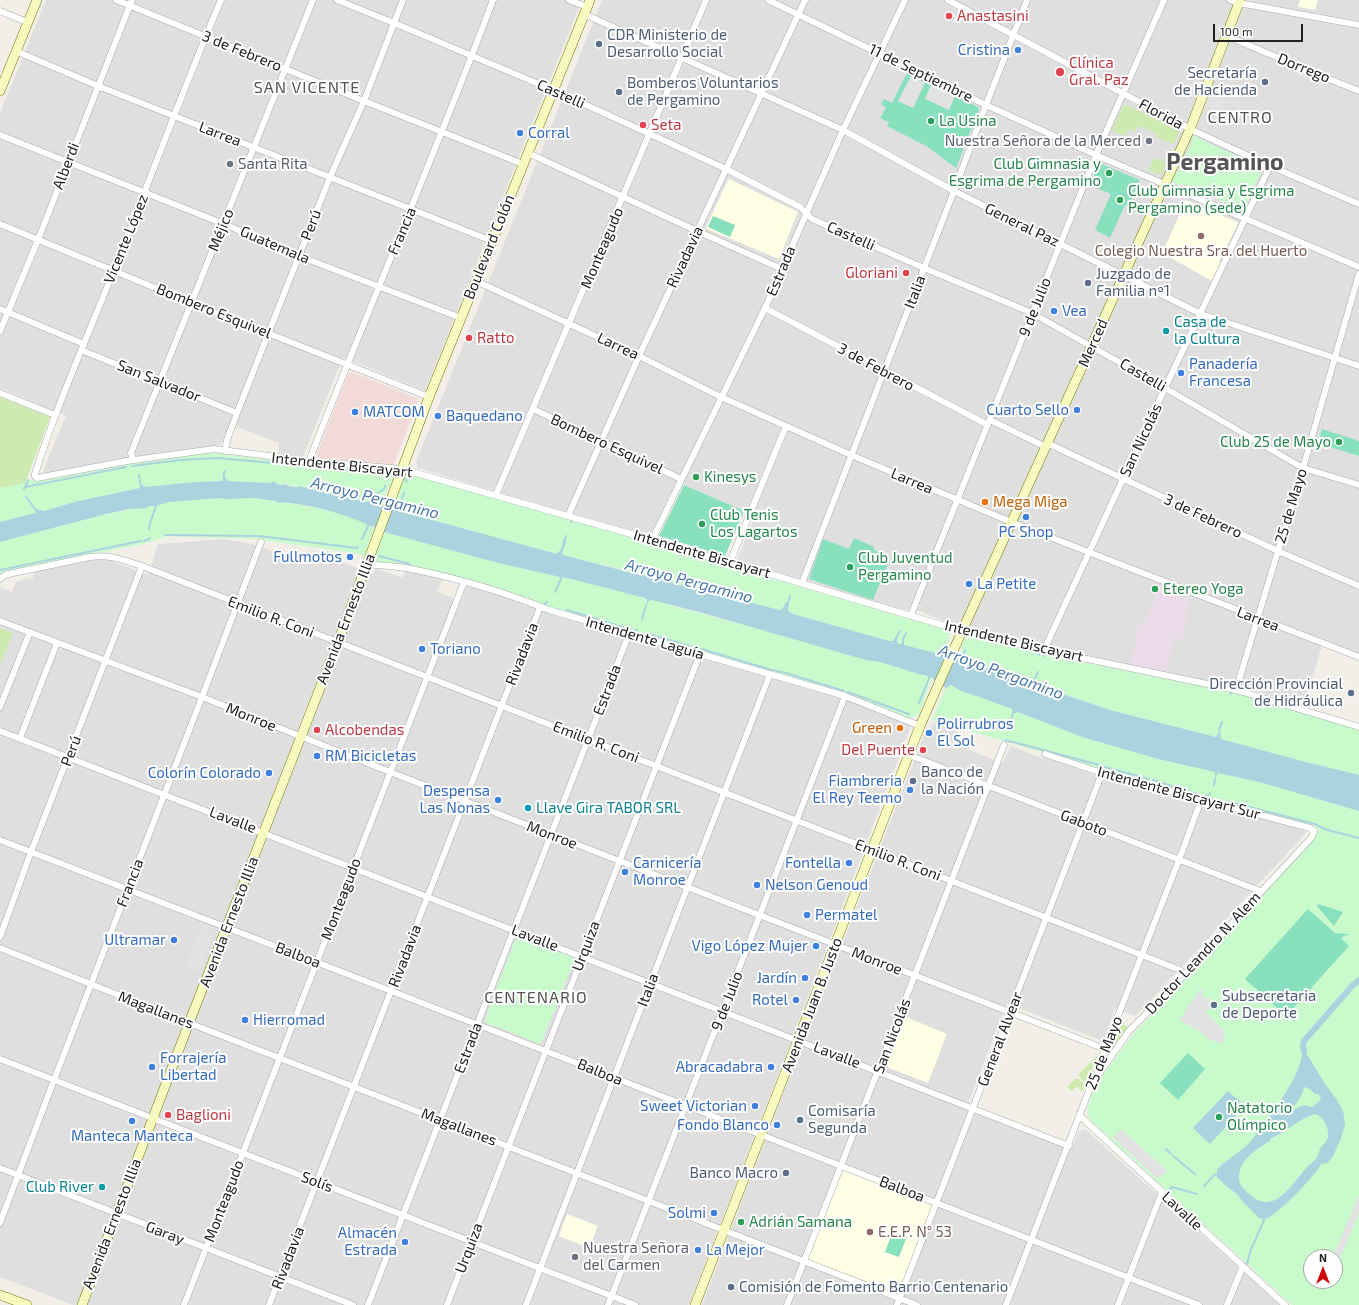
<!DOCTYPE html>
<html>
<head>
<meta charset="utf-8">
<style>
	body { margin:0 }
	#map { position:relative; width:1359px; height:1305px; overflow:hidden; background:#f2efe9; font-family:"Exo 2",sans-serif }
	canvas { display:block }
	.north { position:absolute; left:1303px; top:1249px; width:40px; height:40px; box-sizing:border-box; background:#fff; border:1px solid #a7a7a7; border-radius:50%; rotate:0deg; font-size:11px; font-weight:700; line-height:16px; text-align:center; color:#222 }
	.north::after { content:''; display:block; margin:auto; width:14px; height:18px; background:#d40000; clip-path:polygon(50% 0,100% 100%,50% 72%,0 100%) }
	.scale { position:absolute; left:1213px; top:24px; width:90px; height:18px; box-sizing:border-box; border:2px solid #222; border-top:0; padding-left:5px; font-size:12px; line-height:14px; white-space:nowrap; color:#222; -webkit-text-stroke:3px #fff; paint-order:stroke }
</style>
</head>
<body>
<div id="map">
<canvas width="1359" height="1305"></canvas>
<div class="north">N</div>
<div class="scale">100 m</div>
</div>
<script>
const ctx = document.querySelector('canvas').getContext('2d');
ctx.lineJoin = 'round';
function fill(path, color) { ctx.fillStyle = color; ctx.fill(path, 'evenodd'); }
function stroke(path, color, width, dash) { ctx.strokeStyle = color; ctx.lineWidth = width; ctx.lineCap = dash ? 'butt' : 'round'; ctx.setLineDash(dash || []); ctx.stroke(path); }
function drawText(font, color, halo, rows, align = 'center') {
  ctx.font = font + ' "Exo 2",sans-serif'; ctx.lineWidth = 4; ctx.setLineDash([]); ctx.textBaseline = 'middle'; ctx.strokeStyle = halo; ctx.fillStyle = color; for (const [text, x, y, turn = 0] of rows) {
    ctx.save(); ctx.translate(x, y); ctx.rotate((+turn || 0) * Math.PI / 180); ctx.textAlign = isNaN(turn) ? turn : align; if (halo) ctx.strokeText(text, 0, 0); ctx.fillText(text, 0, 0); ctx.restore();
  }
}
const residential = new Path2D(`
	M46,0h536l-157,391 -82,-34 -40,100 -24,-1v-13l-49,-19 -7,18 -7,5 -75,9 -97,18v-6l22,-52 -66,-28v-275z
	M602,0h757v655l-36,-14 -19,65 -61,-19 -76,-14 6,-36 10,4 5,-41 -28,-12 -16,38 -6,-2 -6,42 -161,-35 -14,-4 -37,-16 -11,-2 -9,1 -161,-47 -2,-3 18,-44 -79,-35 -25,55 -161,-46 -72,-22 -2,-6z
	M224,539l28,5 55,19 4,-13 62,24 3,-6 26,10 3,-7 18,2 20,5 -6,14 24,9 6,-16 371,108 75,27 -119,314 -105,271h-616l-73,-28v-690l12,5 4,-10 11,-4 5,2 3,-8 66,-14 6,1 41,16 10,-31z
	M933,723l24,8 -2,8 15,6 -1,5 34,13 8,-17 33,13 1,-2 63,23 18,2 68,18 2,4 10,4 4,-3 94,23 1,6 -169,182 -21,-7 -11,30 -4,1 -93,-37 -41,106 105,41 8,-19 6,-2 195,176h-578l99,-258 38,-94 87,-223 4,1z`);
const commercial = new Path2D(`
	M352,372l67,27 -26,68 -74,-6 -3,-4 32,-83z`);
const industrial = new Path2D(`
	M1160,588l28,12 -5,41 -10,-3 -6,35 -35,-7 6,-42 6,2z`);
const education = new Path2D(`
	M1300,0h18l-3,10 -17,-3z
	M729,179l69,33 -19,47 -72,-30 -1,-2 21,-45z
	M1186,200l51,22 1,2 -19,38 1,1 -8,18 -48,-27 3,-6 -2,-1z
	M906,1017l41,17 -19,49 -39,-15 -2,-3z
	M841,1166l95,36 -37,96 -95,-37z
	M567,1214l31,12 -9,22 -30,-12z`);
const grass = new Path2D(`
	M1123,105h3l3,1 50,25v1l-5,12 -17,-6 1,-4 -20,-8 -3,6 -7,-3 -3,7 -13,-5z
	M1156,158l10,5 -4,10 -4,1 -10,-4 5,-10z
	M0,397l50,20 -25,66 -25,5z
	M0,628l13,5 -13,32z
	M1119,1023l10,4 -19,28h-2l-1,-2z
	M1094,1051l3,6 -10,27 -7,-6 -1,-4 17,-18z
	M1075,1079h4l7,6 -2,5 -4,1 -1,-4 -5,1v2l-3,1 -4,-4z`);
const park = new Path2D(`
	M1195,134l5,1 -2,3 65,30 -17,37 3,2 -4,5h-5l-4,-1 2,-3 -57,-25 -1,3 -7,-4 -1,-3 3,-6h3l15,-33 -3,-1z
	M214,453l92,11 84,7 4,4 -4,12 -2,-1 -6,20 -10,-2 -2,-3 -3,1 -69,-16 -24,-3 -1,-1 -3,1 -42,-2 -5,-6v5l-1,1 -26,1 -52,5 -4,-5v6l-62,13 -34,10 -6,-1 -3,3 -35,9v-34l25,-5 2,-4 10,2c59,-11 118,-23 177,-28z
	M406,473h2l537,156 5,5 -1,10 -2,-1 -4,10 -2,-1 -1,2 -37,-9 1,-5 -1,-1 -2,5h-3v-7l-1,-1 -5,5h-3l-96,-27 -5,-3 1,-5 -5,-2 -2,5 -2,1 -129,-32 -7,-3 -81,-20 -1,-1 4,-12 -3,1 -2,6 -4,5 -80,-21 -3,-2 -82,-22 9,-19 -3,-2 6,-13z
	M202,498h52l22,3 1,1c18,0 83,14 97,26l-10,28 -9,-3 -100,-14 -87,-3 -25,8 -143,29v-31l106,-28 63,-12z
	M384,532l114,31 62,14 1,2 2,-2 8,2 74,19 2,2 -1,6 3,-5 3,-1 273,75 2,2 1,3 3,-3 1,1 -13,36 -5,3 -5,1 -39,-15 -315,-94 -93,-31 -42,-10 -43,-6 -2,-3v-4z
	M971,637l78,18 194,40 116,35v45l-61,-15 -78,-21v-8h-1l-3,6 -106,-27 -74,-25 -2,-5 -3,3 -3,-1 -64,-23 1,-4 -1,-1 -2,5 -3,-1 4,-10 -2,-1 4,-7z
	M951,685l16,8 45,16 1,5 5,-2 64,25 76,22 57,13v7l3,-6 41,9 100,29v494h-67l-202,-185 -3,-8 6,-23 40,-55 16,-16 169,-185 1,-4 -18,-7 -149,-38 -220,-64 14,-32zM1311,1257h24v24h-24z
	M520,937l52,20 2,4 -33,83 -3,-1 -51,-20 -2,-3 30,-80z`);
const pitch = new Path2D(`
	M907,73l71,34 1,2 -23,59 -31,-23h-1l-37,-19 2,-4 -9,-4 6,-10 -5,-4 3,-5 8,4z
	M1099,163l41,17 -12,27 -3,-2 -15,33 -15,-8 16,-36 -21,-9z
	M713,216l22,9 -5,12 -22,-10z
	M1322,429l37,12v15l-41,-13z
	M684,485l60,26 -19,45 -66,-20z
	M854,538l20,9v3l16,8 -17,42 -64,-21 14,-40 26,10z
	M1318,904l25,8 -9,14 -17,-20z
	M1308,909l27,24 13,1 -1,2 -1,-1 -5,3 8,8 -63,70 -41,-37z
	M1188,1053l17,16 -27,31 -18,-17z
	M893,1231l14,5 -8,21 -14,-5z`);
const parking = new Path2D(`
	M911,76l14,7 -12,25 -15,-7z
	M931,85l24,11 -6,14 -24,-11z
	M1210,91l33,14 -1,5 -17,-8 -5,12 -16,-8z
	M1181,183l57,25 -2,3 -56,-25z
	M200,928l11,4 2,3 -14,37 -14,-5z
	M1202,986l1,12h7l-1,4 2,4 -6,6 17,16 3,6 -3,10 -13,-5 -10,-8 -19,-11z
	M1121,1129l46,42 -9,8 -45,-41z
	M1359,1195v18l-24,57v-13h-2z
	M345,1235l37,14 -3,8 -28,-11 -6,15 -8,-4z`);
const plaza = new Path2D(`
	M1200,135l37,19 3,-1 23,11v4l-65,-30z`);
const water = new Path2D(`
	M223,473l2,1v3l3,4 42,2 3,-2c3,3 9,5 13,3l2,2 9,1 1,-1 69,16 3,-1 3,-5 -1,8 5,1 180,49 4,-5 3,-11 2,1v3l-4,12 1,1 77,20h5l6,3 129,32 2,-1 4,-7 3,1 -1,8 5,3 96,27h4l3,-5 2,1 -1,4 1,3h3l2,-5h1v6l36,9 1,-2 21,7 2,-5 1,1 -1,5 64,22 3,1 3,-3 1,1 1,4 74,25 106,27 4,-7 1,9 77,21 61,15v36l-100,-29 -41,-9 -3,6v-7l-57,-13 -76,-22 -64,-25 -5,2 -1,-5 -36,-13 -15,-5 -10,-6 -5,3 -15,-11 -3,4v-4l-3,-2h-3l-42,-13 -14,-2 -167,-48 -47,-12 -3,1 -3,5 1,-6 -2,-2 -74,-19 -8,-2 -2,3 -1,-3 -62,-14 -114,-31 -12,-6h-4v-1c-15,-9 -76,-26 -90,-22l-2,-2 -22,-3 -28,1 -8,-1 -49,4 -13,4h-8l-1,2 -18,1 -23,5 -106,28v-20l35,-9 1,-1 -2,-2 2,-1 8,2 34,-10 62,-13v-6l4,5 52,-5 26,-1 1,-1z
	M1302,1051h3l20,33 12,16 6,11 1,5 1,9 -5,16 -8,17 -5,5 -6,1c-5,11 -44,52 -57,56l-6,-3 -15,-15 -6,-8 -12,-9 -6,-6 -2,-1v-8c9,-11 23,-17 33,-28 14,-16 54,-69 52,-91zM1305,1087l6,3 4,4h3l3,4 -1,2 -7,7 -9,-2 -15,7 1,-4 6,-4 8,-14 -1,-2zM1315,1114c8,2 14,13 13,22 0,5 -5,8 -8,13 -1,2 -1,5 -3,8 -2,4 -6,6 -9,9 -15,16 -33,52 -59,28 -6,-6 -10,-8 -10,-18 1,-17 18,-27 31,-35l1,-3c16,-6 29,-20 44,-24z
	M1228,1091l17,15 -35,38 -17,-16z`);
const stream = new Path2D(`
	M132,466l48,-6 39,-2 149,14 20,3v1
	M224,473l1,-2
	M139,475l1,7
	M404,479l2,1 1,2
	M25,487l101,-20
	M24,489l4,-9
	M373,496l11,-7 1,-3
	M26,497l9,12
	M398,510l6,-17
	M571,522v-2
	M149,529l1,-6 6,-17
	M165,535l94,1 98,12 1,-1
	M362,539l6,-13
	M565,539l1,-3
	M144,541l5,-2 1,-1
	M379,556l31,8
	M0,570l141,-29
	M555,592l6,-13
	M788,602l2,-6
	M544,605l3,-3
	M567,610l49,15
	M642,619l4,-13
	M619,626l15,5 3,-1
	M648,634l52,15
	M897,636l3,-5
	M903,639l3,-6
	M702,649l69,21
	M942,653l3,-9
	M964,654l1,-4
	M1039,655l1,-2
	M1044,656l2,-2
	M773,670l13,3 58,18
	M1034,680l4,-8
	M848,692l22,8
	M1231,694v-1
	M872,701l37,13
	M919,703l9,-22
	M1009,725l4,-11
	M1219,730l3,-8
	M1005,740l6,2
	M1013,742l90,24
	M1105,767l44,12
	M1153,780l47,15
	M1214,785l1,-6
	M1204,796l5,-1 1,-2
	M1230,802l85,22 8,4
	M1324,829l35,9
	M1166,1149l5,5
	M1173,1156l22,18
	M1204,1186l10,-11 3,-1
	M1168,1191l4,-4 25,7
	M1247,1264l3,-12 14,-32`);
const canal = new Path2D(`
	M1304,1051l-1,-5 1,-5 48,-55 7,-6`);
const street = new Path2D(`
	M116,0l248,101 159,63
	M221,0c-38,89 -71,180 -107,270 -27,68 -57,134 -79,204v2l2,2 90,-17 87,-12 95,12 93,8 328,93 232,69 82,19 192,40 123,37
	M337,0l57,23 159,67 97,44 76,35 74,38 12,12 112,49 108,45 133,75 138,80 56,17
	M569,0l18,7
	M768,0l218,105 110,50 263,112
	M948,0l242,129 80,37 89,38
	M1230,0l9,3 120,22
	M0,11l27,11
	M584,14l259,116 111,61 247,123 158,52
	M1227,36l82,35 50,20
	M16,51l82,35 394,155
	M0,135l224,89 75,32 162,62
	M528,153l169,78 85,38
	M0,224l192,79 237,94
	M476,281l163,75 82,41 130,58 160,67 348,135
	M765,308l223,117
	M0,309l84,35
	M0,331l38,-91 94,-240
	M81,350l156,63
	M0,393l55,22
	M533,409l148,70
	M990,420l56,27
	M1047,443l231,108 81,35
	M225,451l2,-11 10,-27 93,-236 34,-76 39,-101
	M133,460l-2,-7 182,-453
	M309,461c60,-154 126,-306 184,-461
	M496,495l210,-495
	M568,516l71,-160 166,-356
	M652,540l113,-232 78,-178 62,-130
	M730,562l56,-136
	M367,564c16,2 33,2 49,6 45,9 90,23 133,40l296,86 75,30
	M0,579l5,-4 8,-2 77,-16c20,-3 33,3 52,9l905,352 133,52 4,5
	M802,583l152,-392 32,-86 41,-105
	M911,615l185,-460 68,-155
	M0,621l202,76 188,75 715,277
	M1044,650l121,-262 105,-222
	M1236,690l67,-222 56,-194
	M0,707l30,-75
	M0,731l1069,415
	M20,738l37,-95
	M1045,754l57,19 208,55 4,3 -2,6 -142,153 -41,41 -33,47
	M909,755l351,136
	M0,840l391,151 808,314
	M0,937l31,-85 111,-286
	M0,948l189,75 728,282
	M0,1059l635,246
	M1080,1116l205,189
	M0,1168l353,137
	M0,1223l54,-143 148,-383 59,-155
	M184,1305l280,-723
	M269,1305l271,-698
	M368,1305l261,-671
	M447,1305l253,-651
	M526,1305l244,-631
	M608,1305l237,-609
	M787,1305l217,-560
	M897,1305l205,-532
	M1006,1305l84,-217 6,-10 9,-29 74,-189 22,-60
	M1118,1305l44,-113
	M1227,1305l16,-39`);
const secondary = new Path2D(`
	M0,91l37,-91
	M0,1295l27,10
	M82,1305l107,-282 149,-381 91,-245 161,-397
	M695,1305l225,-579 38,-86 207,-456 25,-55 50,-129`);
const markers = [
	[949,16,4,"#e0444e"],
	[599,44,4,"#5c6f8a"],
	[1018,50,4,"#3f7fe0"],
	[1060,72,5,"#e0444e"],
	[1265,82,4,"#5c6f8a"],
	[619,92,4,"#5c6f8a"],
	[931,121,4,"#2e9e5b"],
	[643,125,4,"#e0444e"],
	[520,133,4,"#3f7fe0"],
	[1149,141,4,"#6b7280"],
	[230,164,4,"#6b7280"],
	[1109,173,4,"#2e9e5b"],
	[1120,200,4,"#2e9e5b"],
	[1201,236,4,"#8d6e63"],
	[906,273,4,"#e0444e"],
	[1088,283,4,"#5c6f8a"],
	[1054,311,4,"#3f7fe0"],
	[1166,331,4,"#0f9aa8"],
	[469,338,4,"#e0444e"],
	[1181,373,4,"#3f7fe0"],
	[1077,410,4,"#3f7fe0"],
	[355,412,4,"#3f7fe0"],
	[438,416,4,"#3f7fe0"],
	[1339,442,4,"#2e9e5b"],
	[696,477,4,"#2e9e5b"],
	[985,502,4,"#e8710a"],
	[1026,517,4,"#3f7fe0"],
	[702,524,4,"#2e9e5b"],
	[350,557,4,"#3f7fe0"],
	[850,567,4,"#2e9e5b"],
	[969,584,4,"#3f7fe0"],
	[1155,589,4,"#2e9e5b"],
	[422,649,4,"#3f7fe0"],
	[1351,693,4,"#5c6f8a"],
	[900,728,4,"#e8710a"],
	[317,730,4,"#e0444e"],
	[929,733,4,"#3f7fe0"],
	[923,750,4,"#e0444e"],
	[317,756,4,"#3f7fe0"],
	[269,773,4,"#3f7fe0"],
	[913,781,4,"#5c6f8a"],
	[910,790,4,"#3f7fe0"],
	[498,800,4,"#3f7fe0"],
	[528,808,4,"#0f9aa8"],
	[849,863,4,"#3f7fe0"],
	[625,872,4,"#3f7fe0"],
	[757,885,4,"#3f7fe0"],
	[807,915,4,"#3f7fe0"],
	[174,940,4,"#3f7fe0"],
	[816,946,4,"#3f7fe0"],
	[805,978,4,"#3f7fe0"],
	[796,1000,4,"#3f7fe0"],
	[1214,1005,4,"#5c6f8a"],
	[245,1020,4,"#3f7fe0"],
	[152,1067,4,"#3f7fe0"],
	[771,1067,4,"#3f7fe0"],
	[755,1106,4,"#3f7fe0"],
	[168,1115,4,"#e0444e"],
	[1219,1117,4,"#2e9e5b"],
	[800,1120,4,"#5c6f8a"],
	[132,1121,4,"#3f7fe0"],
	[777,1125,4,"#3f7fe0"],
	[786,1173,4,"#5c6f8a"],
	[102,1187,4,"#0f9aa8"],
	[714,1213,4,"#3f7fe0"],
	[741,1222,4,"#2e9e5b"],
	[870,1232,4,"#8d6e63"],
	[405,1242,4,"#3f7fe0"],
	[698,1250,4,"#3f7fe0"],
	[575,1257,4,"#6b7280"],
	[731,1287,4,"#5c6f8a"]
];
const healthNames = [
	["Anastasini",957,16],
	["Clínica",1069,63],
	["Gral. Paz",1069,80],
	["Seta",651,125],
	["Gloriani",898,273,"right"],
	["Ratto",477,338],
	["Alcobendas",325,730],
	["Del Puente",915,750,"right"],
	["Baglioni",176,1115]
];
const serviceNames = [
	["CDR Ministerio de",607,35],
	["Desarrollo Social",607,52],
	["Secretaría",1257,73,"right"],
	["de Hacienda",1257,90,"right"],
	["Bomberos Voluntarios",627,83],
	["de Pergamino",627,100],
	["Juzgado de",1096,274],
	["Familia nº1",1096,291],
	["Dirección Provincial",1343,684,"right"],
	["de Hidráulica",1343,701,"right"],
	["Banco de",921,772],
	["la Nación",921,789],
	["Subsecretaria",1222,996],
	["de Deporte",1222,1013],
	["Comisaría",808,1111],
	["Segunda",808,1128],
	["Banco Macro",778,1173,"right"],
	["Comisión de Fomento Barrio Centenario",739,1287]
];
const shopNames = [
	["Cristina",1010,50],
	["Corral",528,133,"left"],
	["Vea",1062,311,"left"],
	["Panadería",1189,364,"left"],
	["Francesa",1189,381,"left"],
	["Cuarto Sello",1069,410],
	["MATCOM",363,412,"left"],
	["Baquedano",446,416,"left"],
	["PC Shop",1026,532,"center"],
	["Fullmotos",342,557],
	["La Petite",977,584,"left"],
	["Toriano",430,649,"left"],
	["Polirrubros",937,724,"left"],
	["El Sol",937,741,"left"],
	["RM Bicicletas",325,756,"left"],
	["Colorín Colorado",261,773],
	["Fiambreria",902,781],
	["El Rey Teemo",902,798],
	["Despensa",490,791],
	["Las Nonas",490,808],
	["Carnicería",633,863,"left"],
	["Monroe",633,880,"left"],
	["Fontella",841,863],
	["Nelson Genoud",765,885,"left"],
	["Permatel",815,915,"left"],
	["Ultramar",166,940],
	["Vigo López Mujer",808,946],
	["Jardín",797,978],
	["Rotel",788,1000],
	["Hierromad",253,1020,"left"],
	["Forrajería",160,1058,"left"],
	["Libertad",160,1075,"left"],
	["Abracadabra",763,1067],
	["Sweet Victorian",747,1106],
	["Fondo Blanco",769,1125],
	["Manteca Manteca",132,1136,"center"],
	["Solmi",706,1213],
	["Almacén",397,1233],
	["Estrada",397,1250],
	["La Mejor",706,1250,"left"]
];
const streetNames = [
	["3 de Febrero",242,51,22],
	["Dorrego",1304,68,22],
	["11 de Septiembre",921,73,26],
	["Castelli",561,94,24],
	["Florida",1161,114,28],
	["Larrea",220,134,21],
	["Alberdi",66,166,-69],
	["Perú",311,225,-69],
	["General Paz",1022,225,26],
	["Méjico",221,230,-68],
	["Francia",402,231,-67],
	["Castelli",851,236,24],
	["Vicente López",126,239,-68],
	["Guatemala",275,245,23],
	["Boulevard Colón",489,247,-68],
	["Monteagudo",602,248,-67],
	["Rivadavia",685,257,-65],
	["Estrada",781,271,-67],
	["Italia",915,292,-69],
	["9 de Julio",1035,307,-68],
	["Bombero Esquivel",214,311,22],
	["Merced",1093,343,-66],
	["Larrea",618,346,25],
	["3 de Febrero",876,367,28],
	["Castelli",1143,375,30],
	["San Salvador",159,381,22],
	["San Nicolás",1141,440,-65],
	["Bombero Esquivel",607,444,25],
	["Intendente Biscayart",342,465,6],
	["Larrea",912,481,23],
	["25 de Mayo",1291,506,-73],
	["3 de Febrero",1203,516,25],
	["Intendente Biscayart",702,554,16],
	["Emilio R. Coni",271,617,21],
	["Avenida Ernesto Illia",346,619,-69],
	["Larrea",1258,619,21],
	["Intendente Laguía",645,638,16],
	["Intendente Biscayart",1014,641,13],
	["Rivadavia",522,654,-69],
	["Estrada",607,690,-69],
	["Monroe",251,717,22],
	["Emilio R. Coni",596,742,21],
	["Perú",71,751,-69],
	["Intendente Biscayart Sur",1179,793,15],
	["Lavalle",233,820,21],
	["Gaboto",1084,823,21],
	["Monroe",552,835,21],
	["Emilio R. Coni",898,860,21],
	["Francia",130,883,-69],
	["Monteagudo",341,899,-69],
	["Avenida Ernesto Illia",229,922,-69],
	["Lavalle",535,938,21],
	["Urquiza",586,946,-69],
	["Doctor Leandro N. Alem",1203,953,-47],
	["Balboa",298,955,21],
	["Rivadavia",405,956,-69],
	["Monroe",877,961,21],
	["Italia",648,990,-69],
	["9 de Julio",727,1001,-69],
	["Avenida Juan B. Justo",812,1005,-69],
	["Magallanes",156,1010,21],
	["San Nicolás",892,1036,-69],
	["General Alvear",1000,1039,-69],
	["Estrada",468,1048,-69],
	["25 de Mayo",1104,1053,-69],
	["Lavalle",837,1055,21],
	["Balboa",600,1072,22],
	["Magallanes",459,1127,21],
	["Solís",317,1182,21],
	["Balboa",902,1189,21],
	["Monteagudo",224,1201,-69],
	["Lavalle",1182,1211,43],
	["Avenida Ernesto Illia",112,1224,-69],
	["Garay",165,1233,21],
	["Urquiza",469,1248,-69],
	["Rivadavia",288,1258,-69]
];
const leisureNames = [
	["La Usina",939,121],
	["Club Gimnasia y",1101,164,"right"],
	["Esgrima de Pergamino",1101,181,"right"],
	["Club Gimnasia y Esgrima",1128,191],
	["Pergamino (sede)",1128,208],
	["Club 25 de Mayo",1331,442,"right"],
	["Kinesys",704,477],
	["Club Tenis",710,515],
	["Los Lagartos",710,532],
	["Club Juventud",858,558],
	["Pergamino",858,575],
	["Etereo Yoga",1163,589],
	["Natatorio",1227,1108],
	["Olímpico",1227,1125],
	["Adrián Samana",749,1222]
];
const worshipNames = [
	["Nuestra Señora de la Merced",1141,141,"right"],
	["Santa Rita",238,164],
	["Nuestra Señora",583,1248],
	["del Carmen",583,1265]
];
const educationNames = [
	["Colegio Nuestra Sra. del Huerto",1201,251],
	["E.E.P. N° 53",878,1232,"left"]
];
const cultureNames = [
	["Casa de",1174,322],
	["la Cultura",1174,339],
	["Llave Gira TABOR SRL",536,808],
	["Club River",94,1187,"right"]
];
const foodNames = [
	["Mega Miga",993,502],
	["Green",892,728,"right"]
];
const neighbourhoodNames = [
	["SAN VICENTE",307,88],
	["CENTRO",1240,118],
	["CENTENARIO",536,998]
];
const waterNames = [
	["Arroyo Pergamino",375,498,14],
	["Arroyo Pergamino",689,581,15],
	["Arroyo Pergamino",1001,672,20]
];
const townNames = [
	["Pergamino",1225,162]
];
fill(residential, '#e0dfdf');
fill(commercial, '#f2dad9');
fill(industrial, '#ebdbe8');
fill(education, '#ffffe5');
fill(grass, '#cdebb0');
fill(park, '#c8facc');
fill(pitch, '#88e0be');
fill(parking, '#e2e2e2');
fill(plaza, '#dddde8');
fill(water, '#aad3df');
stroke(stream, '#aad3df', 2);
stroke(canal, '#aad3df', 6);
stroke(street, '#a9a9a9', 7);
stroke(secondary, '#707d05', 10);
stroke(street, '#fff', 6);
stroke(secondary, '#f7fabf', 9);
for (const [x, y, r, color] of markers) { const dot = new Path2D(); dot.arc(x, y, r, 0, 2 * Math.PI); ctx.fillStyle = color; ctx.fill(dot); stroke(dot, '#fff', 1.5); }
drawText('15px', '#be3a42', '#fff', healthNames, 'left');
drawText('15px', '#4e5e75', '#fff', serviceNames, 'left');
drawText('15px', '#366cbe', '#fff', shopNames, 'right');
drawText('15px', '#222', '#fff', streetNames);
drawText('15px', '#27864d', '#fff', leisureNames, 'left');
drawText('15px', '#5b616d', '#fff', worshipNames, 'left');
drawText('15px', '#785e54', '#fff', educationNames);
drawText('15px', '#0d838f', '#fff', cultureNames, 'left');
drawText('15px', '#c56008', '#fff', foodNames, 'left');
ctx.letterSpacing = '1px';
drawText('16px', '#555', '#fff', neighbourhoodNames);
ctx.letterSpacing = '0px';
drawText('italic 16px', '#4a7aab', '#fff', waterNames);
drawText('bold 23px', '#555', '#fff', townNames);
</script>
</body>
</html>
